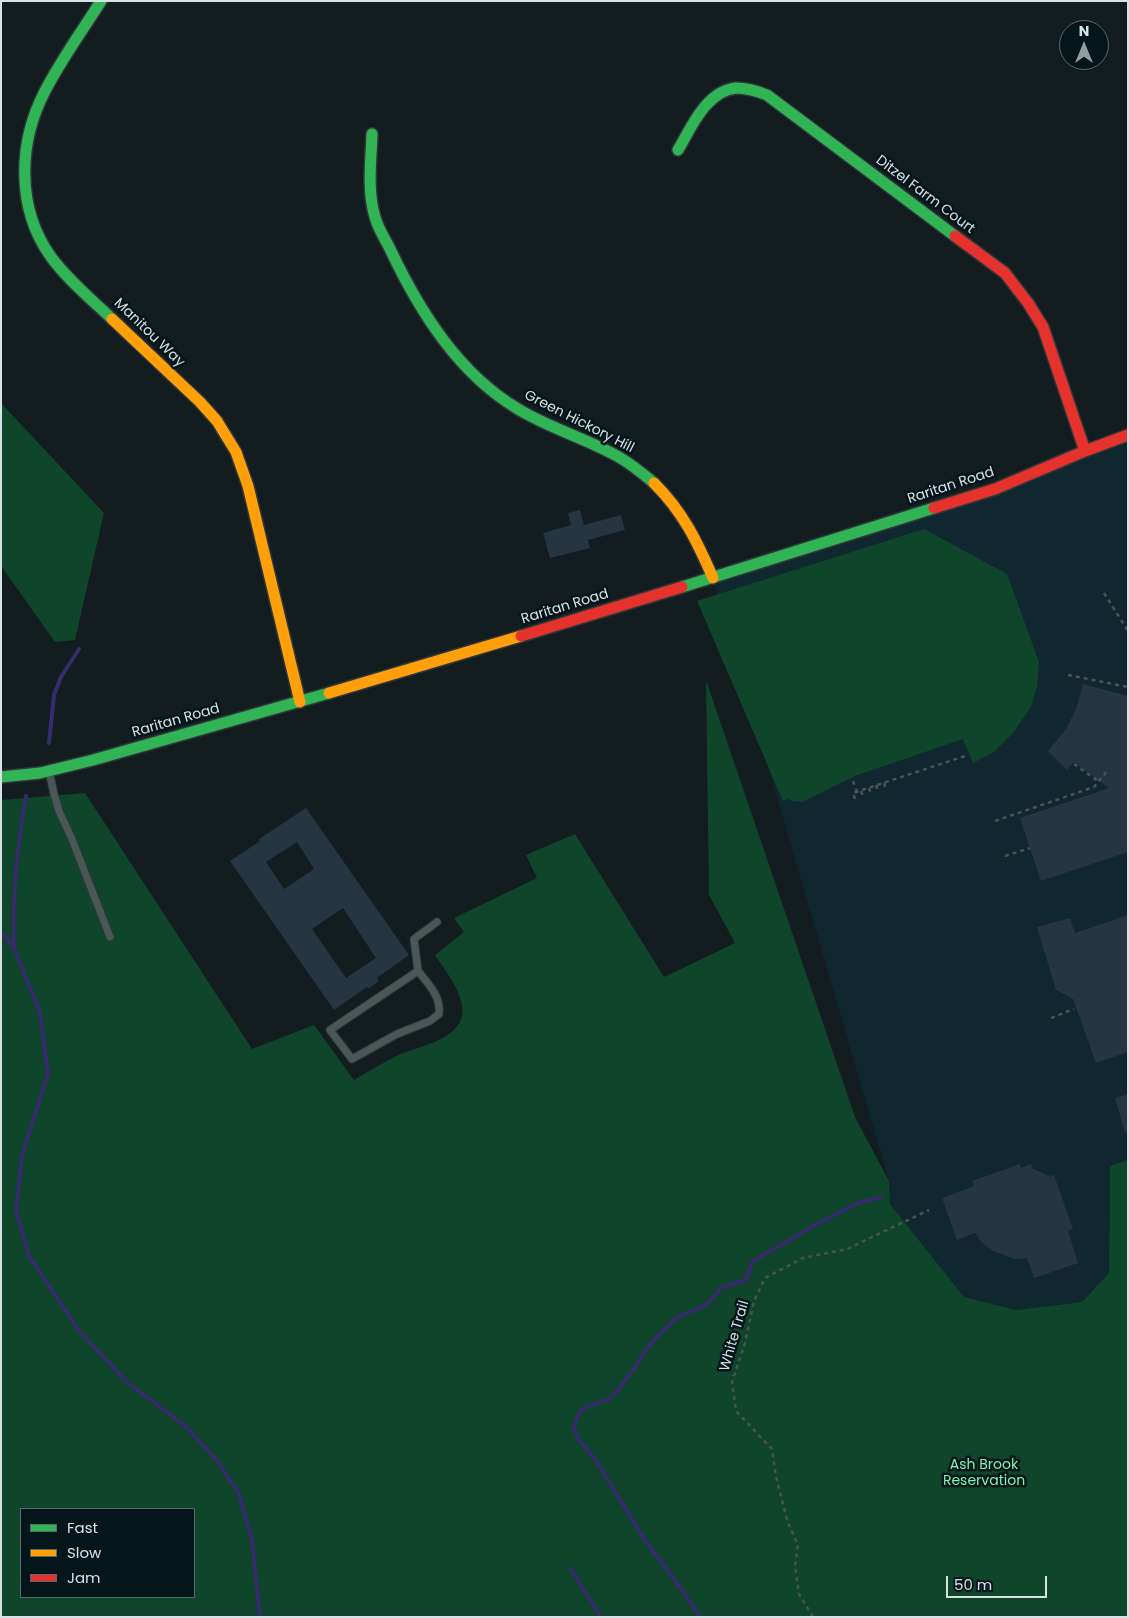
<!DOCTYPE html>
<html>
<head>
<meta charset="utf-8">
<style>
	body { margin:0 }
	#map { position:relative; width:1129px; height:1618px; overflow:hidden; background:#131c1f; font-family:Poppins,sans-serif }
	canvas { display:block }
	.frame { position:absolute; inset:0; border:2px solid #d7e2e5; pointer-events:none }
	.legend { position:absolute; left:20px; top:1508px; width:175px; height:90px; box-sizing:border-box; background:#05161b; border:1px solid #59686c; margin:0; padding:6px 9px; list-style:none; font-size:15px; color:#d7e2e5 }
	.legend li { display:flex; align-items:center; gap:10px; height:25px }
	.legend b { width:25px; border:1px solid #59686c }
	.north { position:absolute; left:1059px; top:20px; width:50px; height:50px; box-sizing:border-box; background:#05161b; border:1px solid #59686c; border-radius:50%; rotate:0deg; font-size:14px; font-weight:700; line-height:20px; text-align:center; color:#d7e2e5 }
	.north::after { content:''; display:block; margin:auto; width:18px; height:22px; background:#929da0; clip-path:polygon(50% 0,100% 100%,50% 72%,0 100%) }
	.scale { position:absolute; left:946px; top:1576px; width:101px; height:22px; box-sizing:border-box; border:2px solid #d7e2e5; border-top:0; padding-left:6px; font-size:15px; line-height:18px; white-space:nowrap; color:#d7e2e5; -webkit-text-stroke:4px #05161b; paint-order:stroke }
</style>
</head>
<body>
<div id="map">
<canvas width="1129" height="1618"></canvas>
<div class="frame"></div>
<ul class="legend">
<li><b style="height:6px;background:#30b455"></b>Fast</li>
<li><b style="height:6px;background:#ff9f0a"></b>Slow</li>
<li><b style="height:6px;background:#e5322d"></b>Jam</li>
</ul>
<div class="north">N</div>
<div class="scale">50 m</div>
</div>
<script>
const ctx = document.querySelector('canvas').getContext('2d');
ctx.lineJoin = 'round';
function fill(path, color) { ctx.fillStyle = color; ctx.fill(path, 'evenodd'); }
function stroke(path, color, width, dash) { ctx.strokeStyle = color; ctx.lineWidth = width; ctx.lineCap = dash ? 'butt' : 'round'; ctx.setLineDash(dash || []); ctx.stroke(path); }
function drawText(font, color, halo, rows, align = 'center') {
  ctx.font = font + ' Poppins,sans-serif'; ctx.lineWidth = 5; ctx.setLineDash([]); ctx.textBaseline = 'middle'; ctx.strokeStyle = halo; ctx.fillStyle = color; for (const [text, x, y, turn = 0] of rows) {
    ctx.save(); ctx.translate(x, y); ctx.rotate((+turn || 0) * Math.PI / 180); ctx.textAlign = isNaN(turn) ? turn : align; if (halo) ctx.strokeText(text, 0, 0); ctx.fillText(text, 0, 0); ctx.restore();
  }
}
const built = new Path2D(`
	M1128,441v719l-18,7 -1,106 -27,29 -66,8 -52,-13 -74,-93 -1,-23 -176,-603z`);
const green = new Path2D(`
	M1,403l103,110 -29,127 -20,2 -54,-76z
	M924,529l83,45 32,88 -2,24 -6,21 -18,26 -19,19 -21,11 -10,-24 -108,37 -53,26 -10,-1 -4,-2 -5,2 -86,-200z
	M706,680l149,437 34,64 1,23 74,93 52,13 66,-8 27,-29 1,-107 18,-6v457h-1127v-817l84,-7 167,256 62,-24 40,55c14,-8 28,-17 44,-25 21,-9 69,-16 64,-49 -2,-18 -17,-35 -27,-51l29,-23 -10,-14 83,-40 -11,-23 49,-21 89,143 71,-34 -26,-48zM21,1509h173v88h-173z`);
const stream = new Path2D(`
	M49,743l5,-48 7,-18 18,-28
	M1,932l13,16 26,64 8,62 -26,81 -6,56 13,45 50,75 49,52 56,42 32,34 23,35 13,46 8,77
	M14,948c-2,-51 3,-101 12,-152
	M570,1568l31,49
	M700,1617l-20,-30 -34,-45 -51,-83 -16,-19 -6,-12 8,-18 31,-13 19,-24 19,-29 26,-26 30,-13 16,-18 24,-7 6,-18 61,-36 45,-23 23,-6`);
const building = new Path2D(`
	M580,510l4,15 37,-10 4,15 -37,10 2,8 -40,10 -7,-25 28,-8 -3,-12z
	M1083,684l45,12v156l-87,29 -21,-63 89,-30 -35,-26 -7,8 -19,-19 18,-22 10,-20z
	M306,808l103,147 -32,23 2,3 -11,8 -1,-2 -33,23 -104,-149 30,-20 -1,-2zM297,842l17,27 -30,20 -18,-27zM343,908l33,50 -30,20 -34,-49z
	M1128,915v137l-32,11 -23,-64 -17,-9 -19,-63 33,-9 5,15z
	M1128,1094v38h-3l-10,-34z
	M1020,1164l1,4 10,-4 1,4 17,8 5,-1 19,54 -5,2 10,32 -44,15 -7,-20 -12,1 -22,-8 -11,-8 -7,-10 -18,7 -15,-42 32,-12 -2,-5z`);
const path = new Path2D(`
	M1104,593l24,38
	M1068,675l60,12
	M1074,764l24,17
	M853,781l4,11
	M884,783l2,6
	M876,785l2,6
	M869,788l2,6
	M861,791l2,5
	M855,799l-2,-6 115,-38
	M995,821l99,-34 13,-16
	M1005,856l25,-8
	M1051,1018l23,-9
	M813,1617l-14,-23 -4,-28 3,-21 -10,-22 -12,-46 -4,-28 -36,-38 -4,-29 13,-39 9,-42 11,-23 38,-20 44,-9 82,-39`);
const lane = new Path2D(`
	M49,771l5,23 5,17 13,28 38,98
	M418,971c11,14 23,25 21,43l-9,7 -33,13 -45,25 -22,-29z
	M418,971l-4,-32 23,-17`);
const fast = new Path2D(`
	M101,1c-19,30 -40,59 -56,90 -27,52 -29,117 6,166 17,23 40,42 61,62
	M372,134c-1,27 -5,57 3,83 3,12 11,23 16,34 29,61 68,123 127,158 31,19 67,29 99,47 13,7 25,17 37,27
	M678,150c13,-22 28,-59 58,-62 11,0 21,3 31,7l188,141
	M682,587l252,-79
	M1,777l39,-4 53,-13 236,-67`);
const slow = new Path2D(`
	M112,319l88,83 17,19 19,31 12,34 52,216
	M654,483c29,29 43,58 59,95
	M329,693l192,-57`);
const jam = new Path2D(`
	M955,236l50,37 23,30 15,24 42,124
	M934,508l61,-19 90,-38 43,-16
	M521,636l161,-49`);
const streetNames = [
	["Ditzel Farm Court",925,195,37],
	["Manitou Way",149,333,44],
	["Green Hickory Hill",579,422,27],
	["Raritan Road",951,486,-18],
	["Raritan Road",565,607,-17],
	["Raritan Road",176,721,-16],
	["White Trail",735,1336,-74]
];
const parkNames = [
	["Ash Brook",984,1465],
	["Reservation",984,1481]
];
fill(built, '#10272f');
fill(green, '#0f452a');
stroke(stream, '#362c6c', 4);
fill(building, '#263542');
stroke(lane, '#2f373a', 9);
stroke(fast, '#2f373a', 14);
stroke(slow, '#2f373a', 14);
stroke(jam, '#2f373a', 14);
stroke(path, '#485454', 2.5, [4, 4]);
stroke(lane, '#495857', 7);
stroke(fast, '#30b455', 11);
stroke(slow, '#ff9f0a', 11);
stroke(jam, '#e5322d', 11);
drawText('14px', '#d7e2e5', '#05161b', streetNames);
drawText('14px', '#7ff5af', '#05161b', parkNames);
</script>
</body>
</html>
